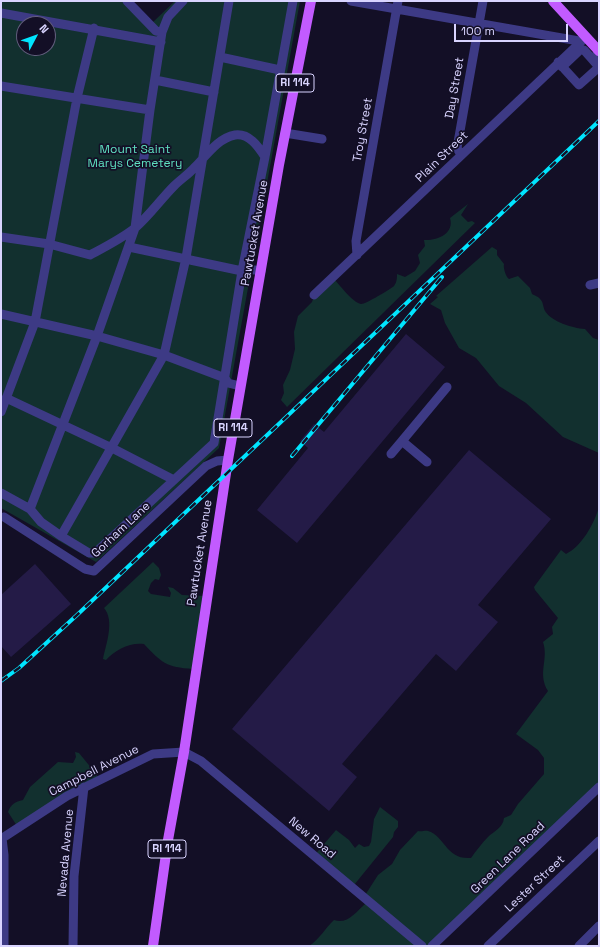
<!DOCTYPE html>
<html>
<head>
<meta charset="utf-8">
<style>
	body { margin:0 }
	#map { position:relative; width:600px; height:947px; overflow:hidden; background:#130f26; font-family:"Space Grotesk",sans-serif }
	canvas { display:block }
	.frame { position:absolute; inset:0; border:2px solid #d9d4ff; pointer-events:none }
	.north { position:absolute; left:16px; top:16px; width:40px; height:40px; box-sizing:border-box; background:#130f26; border:1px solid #625e7d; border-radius:50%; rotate:49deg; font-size:11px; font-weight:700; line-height:16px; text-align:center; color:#d9d4ff }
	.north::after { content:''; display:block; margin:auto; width:14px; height:18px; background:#00e5ff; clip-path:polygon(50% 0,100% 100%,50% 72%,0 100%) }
	.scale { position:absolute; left:454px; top:24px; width:114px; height:18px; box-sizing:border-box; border:2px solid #d9d4ff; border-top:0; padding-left:5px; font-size:12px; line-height:14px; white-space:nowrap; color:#d9d4ff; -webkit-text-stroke:3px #130f26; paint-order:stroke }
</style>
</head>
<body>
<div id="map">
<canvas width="600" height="947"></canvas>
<div class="frame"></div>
<div class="north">N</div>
<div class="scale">100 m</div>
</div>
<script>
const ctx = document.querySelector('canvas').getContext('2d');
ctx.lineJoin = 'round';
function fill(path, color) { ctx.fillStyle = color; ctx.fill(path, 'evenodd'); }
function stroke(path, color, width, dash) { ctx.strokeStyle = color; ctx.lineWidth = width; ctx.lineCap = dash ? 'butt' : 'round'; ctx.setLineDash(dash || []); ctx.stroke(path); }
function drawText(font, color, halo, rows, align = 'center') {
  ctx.font = font + ' "Space Grotesk",sans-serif'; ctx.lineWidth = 3.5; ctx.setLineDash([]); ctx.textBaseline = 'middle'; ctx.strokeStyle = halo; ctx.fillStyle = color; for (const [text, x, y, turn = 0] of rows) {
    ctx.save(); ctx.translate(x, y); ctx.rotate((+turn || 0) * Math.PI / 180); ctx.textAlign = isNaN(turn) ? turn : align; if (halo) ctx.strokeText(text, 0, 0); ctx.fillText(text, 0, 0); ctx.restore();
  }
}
const green = new Path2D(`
	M1,1h131l20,22 23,-22h125l-81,447 -123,114 -95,-54zM24,24h24v24h-24z
	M468,204l-7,11 7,7 4,-1 3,2 -188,184 -6,-7 3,-7 -1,-8 7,-15 5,-21 -1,-17 4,-16 14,-14 1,-3 20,-21c6,6 20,25 28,26 3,1 30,-15 33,-18 3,-4 3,-8 3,-12l8,3 10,-6 5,-8 -2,-8 7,-9 -1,-6c12,1 31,-6 26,-22z
	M492,247l5,3v5l7,9c-1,4 2,13 5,15l9,-3 12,12 2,6c2,1 7,3 8,5 3,2 3,8 5,12 7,11 27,17 40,18l8,9 6,2v113l-36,-16 -37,-34 -27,-17 -23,-28 -17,-10 -14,-25 -4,-13 -11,-6 8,-7 -2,-1z
	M599,507v283l-166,156h-124c11,-7 16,-18 25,-26 13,5 22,-8 31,-16l-3,-4 16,-25 14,-11 8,-14 18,-19c3,1 8,-1 10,0 17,5 18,29 43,27 5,-7 11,-15 17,-21 6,-6 15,-9 16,-19l7,-3 7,-11 26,-30v-16l-6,-8 -22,-16 32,-43c-11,-18 1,-31 -5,-49l10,-8 -1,-7 6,-9 -23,-28 -1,-3 27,-37 5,4c16,-8 28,-30 33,-47z
	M153,562l6,6 2,7 -2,5 -4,-1 -4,4 -3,8 3,3 19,3 1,-4 -3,-6 5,1 9,7 23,1 -12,73c-27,-2 -31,-6 -49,-25 -14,-2 -29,6 -38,16l-3,-1c3,-15 12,-38 1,-51z
	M75,752l4,1 18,22 1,5 -81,46 -9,-14c3,-8 7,-10 15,-12l7,-13 28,-25 15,1 3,-6z
	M380,807l18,14v6l-4,5 -1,5 -43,53 -37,-33 23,-27 13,10 6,8 4,-4 5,3 5,-1 2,-4 3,-23z`);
const building = new Path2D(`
	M406,334l39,33 -148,176 -40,-33 51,-62 -8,-7 14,-17 10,8z
	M469,450l82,69 -73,86 20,17 -42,49 -20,-17 -94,110 15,13 -28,34 -97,-82z
	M35,564l36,40 -60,53 -10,-11v-51z`);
const minor = new Path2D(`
	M127,1l29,30 6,1
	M351,1l228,40
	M1,13l160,29
	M220,57l60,13
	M558,62l21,23 20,-18 -7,-8 7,-6
	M562,67l18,-17h4l8,9
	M155,80l59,12
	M1,86l149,24
	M285,133l37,6
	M461,155l-4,-7 26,-147
	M1,237l48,7 41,11c15,-8 31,-16 45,-27 14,-12 26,-29 39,-42 7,-7 15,-12 21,-19 11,-11 23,-29 40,-32 14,-2 23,11 30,22
	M129,247l113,24 6,-2 13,2
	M357,255l-1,-14 42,-240
	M590,285l9,-2
	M314,295l272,-258
	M1,314l96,22 67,19 61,23 3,5 12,3
	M6,398l106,50 62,32
	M1,412l34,-90 42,-224 17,-70
	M391,454l11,-13
	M427,462l-25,-21 45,-54
	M1,493l29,16 11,13 20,14 28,17h6l119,-110 28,-172 23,-114 28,-156
	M30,509l67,-173 38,-108 15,-118 12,-78 6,-15 15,-16
	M4,517l81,52 9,2 112,-105 11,-5 11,-1
	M61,536l103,-181 22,-97 43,-257
	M2,838l2,17v91
	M1,839l66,-43 86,-42 31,-2 17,9 221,185
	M73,946l1,-70 10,-89
	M432,946l167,-159
	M488,946l111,-105
	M579,946l20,-20`);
const major = new Path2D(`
	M553,1l46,50
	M153,946l15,-106 16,-88 44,-292 51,-295 32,-164`);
const rail = new Path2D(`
	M292,456l150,-179
	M1,681l18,-13 58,-53 522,-494`);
const shields = [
	[295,83,38],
	[233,428,38],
	[167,849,38]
];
const shieldNames = [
	["RI 114",295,83],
	["RI 114",233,428],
	["RI 114",167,849]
];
const streetNames = [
	["Day Street",455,88,-80],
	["Troy Street",363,130,-80],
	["Plain Street",442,157,-44],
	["Pawtucket Avenue",255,233,-80],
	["Gorham Lane",121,530,-43],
	["Pawtucket Avenue",200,553,-81],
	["Campbell Avenue",94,771,-27],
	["New Road",312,838,40],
	["Nevada Avenue",66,853,-85],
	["Green Lane Road",508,858,-44],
	["Lester Street",535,884,-43]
];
const parkNames = [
	["Mount Saint",135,150],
	["Marys Cemetery",135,164]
];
fill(green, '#12302f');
fill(building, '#241b47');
stroke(minor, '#3d3a85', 9);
stroke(major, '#c25bff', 10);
stroke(rail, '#00e5ff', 4);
stroke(rail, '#130f26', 2.5, [8]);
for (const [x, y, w] of shields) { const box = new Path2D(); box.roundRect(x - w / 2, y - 9, w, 18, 3); ctx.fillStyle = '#130f26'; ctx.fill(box); stroke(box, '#d9d4ff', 1); }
drawText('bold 11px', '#d9d4ff', null, shieldNames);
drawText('12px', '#d9d4ff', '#130f26', streetNames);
drawText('12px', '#5fe0c0', '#130f26', parkNames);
</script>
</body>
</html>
